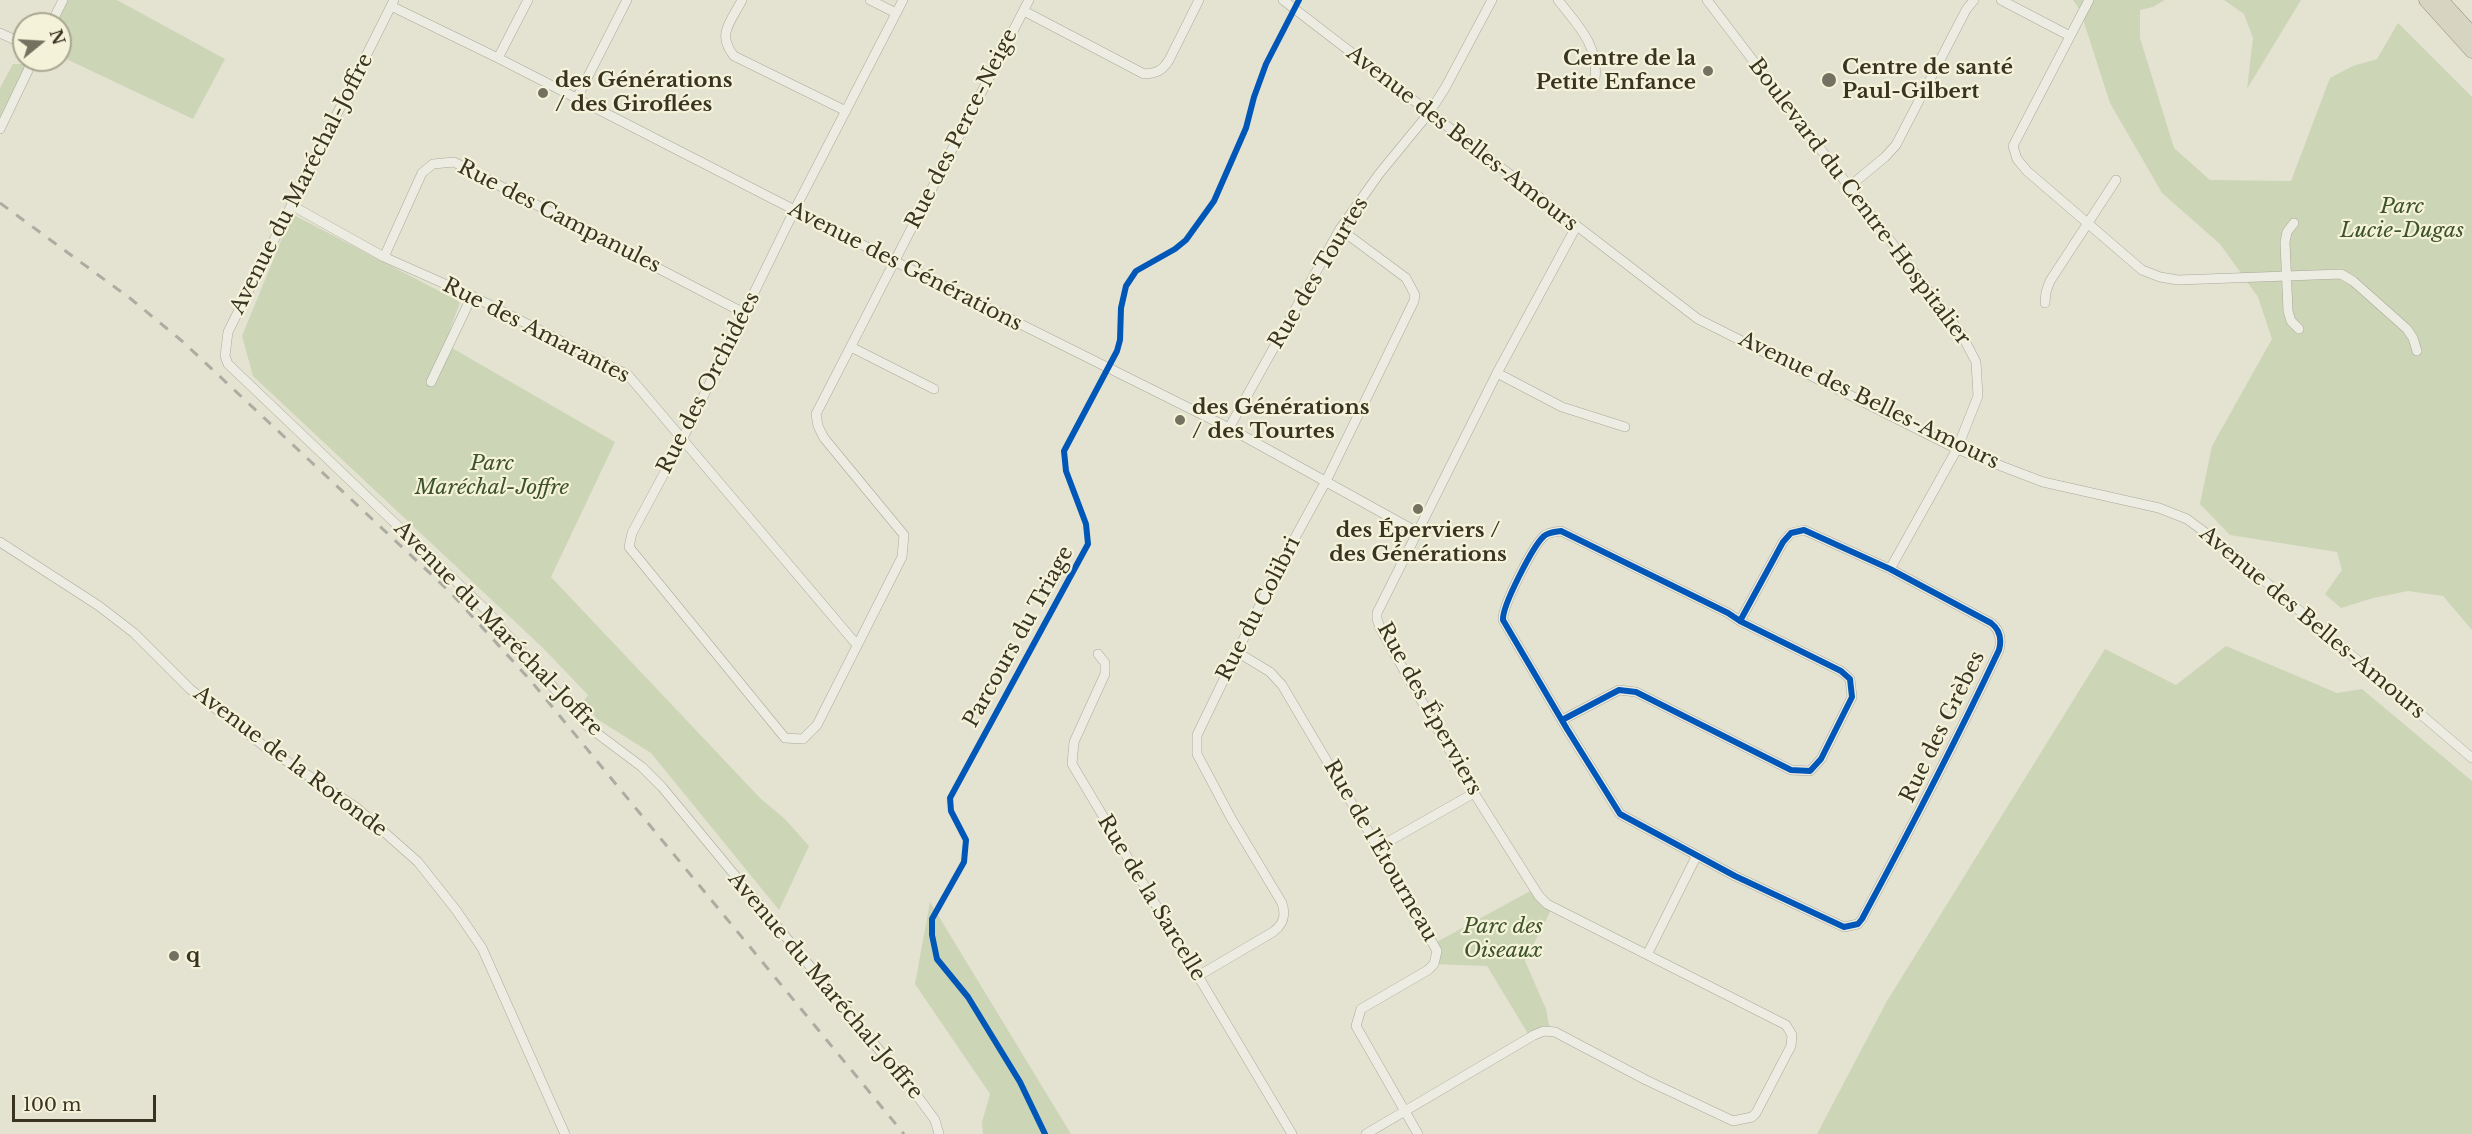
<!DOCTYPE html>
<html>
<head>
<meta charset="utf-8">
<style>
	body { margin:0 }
	#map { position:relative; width:2472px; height:1134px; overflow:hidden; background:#e4e3d2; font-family:"Libre Baskerville",serif }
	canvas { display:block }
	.north { position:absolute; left:12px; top:12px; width:60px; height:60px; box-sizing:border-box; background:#f4f3d9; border:2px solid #a9a690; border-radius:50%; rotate:72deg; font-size:16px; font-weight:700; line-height:24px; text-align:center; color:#393322 }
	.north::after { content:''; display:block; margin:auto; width:21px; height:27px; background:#757160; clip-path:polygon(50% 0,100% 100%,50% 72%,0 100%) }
	.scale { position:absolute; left:12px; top:1095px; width:144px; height:27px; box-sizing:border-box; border:3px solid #393322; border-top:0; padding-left:8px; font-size:18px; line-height:21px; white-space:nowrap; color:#393322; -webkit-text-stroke:4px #f4f3d9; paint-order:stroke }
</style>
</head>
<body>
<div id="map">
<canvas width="2472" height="1134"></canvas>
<div class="north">N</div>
<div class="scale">100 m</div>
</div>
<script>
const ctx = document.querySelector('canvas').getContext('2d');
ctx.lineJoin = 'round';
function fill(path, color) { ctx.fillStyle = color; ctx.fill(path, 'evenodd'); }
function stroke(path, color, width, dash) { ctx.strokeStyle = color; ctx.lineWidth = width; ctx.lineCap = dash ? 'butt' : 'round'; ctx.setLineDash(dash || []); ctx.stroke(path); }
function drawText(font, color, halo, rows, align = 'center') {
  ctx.font = font + ' "Libre Baskerville",serif'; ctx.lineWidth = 4.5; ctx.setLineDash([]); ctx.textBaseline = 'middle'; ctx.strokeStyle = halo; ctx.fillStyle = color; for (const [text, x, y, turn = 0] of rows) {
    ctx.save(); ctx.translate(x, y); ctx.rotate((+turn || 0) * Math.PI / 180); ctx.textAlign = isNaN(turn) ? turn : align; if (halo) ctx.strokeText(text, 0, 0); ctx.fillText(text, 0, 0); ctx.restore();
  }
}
const green = new Path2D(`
	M66,0h51l108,59 -32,60 -133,-63v-32h-6z
	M2073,0h92l-12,7 -13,3v28l34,110 36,32 81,1 39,-103 23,-12 24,-7 21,-36 74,74v533l-29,-34 -35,-5 -35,7 -32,10 -16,-14 17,-24 -5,-18 -107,-17 -30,-31 12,-58 60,-107 -14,-42 -38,-53 -58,-51 -52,-90 -30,-93z
	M2224,0h77l-54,89 6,-51 -9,-24z
	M13,64h18l-31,65v-41z
	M292,214l168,88 -15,42 170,98 -64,135 209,221 25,21 24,27 -30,64 -128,-157 -54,-34 -14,-17 5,-7 -45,-47 -290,-272 -11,-40z
	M2226,646l111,47 25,-4 110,92v353h-655l70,-133 218,-352 71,36z
	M1534,889l19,17 -28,55 21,48 4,22 -20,6 -43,-71 -53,-2 -1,-20z
	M930,902l141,232h-88l-1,-12 8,-28 -75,-110z`);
const minor = new Path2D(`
	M394,0l-166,332 -3,24 3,8 258,246 100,115 56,42 20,20 256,310 17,23 4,14
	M742,0c-11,22 -26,34 -8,56l112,55
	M870,0l26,13
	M903,0l-109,211 -112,229 -50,93 -3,14 156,191 18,1 14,-14 85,-168 2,-22 -80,-97 -6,-12 -2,-12 213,-414
	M1283,0l415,319 259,130 86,33 116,26 28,11 39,29 246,210
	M1558,0c20,26 41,45 37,79
	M1707,0l255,335 14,27 2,34 -21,53 -67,120
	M2001,0l69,36
	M2089,0l-76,146 4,13 10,12 115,99 18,7 18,3 163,-6 12,7 54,48 6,9 4,13
	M391,6l107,52 396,203 335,167 188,104
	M1024,11l120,63c13,-1 18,-3 25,-14l30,-60
	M51,24l12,-24
	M0,33l24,11
	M498,58l30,-58
	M577,98l50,-98
	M0,129l33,-69
	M1850,186l35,-29 11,-12 70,-135 8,-10
	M291,205l93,52 88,39 156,79 229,270
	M2294,223l-7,9 -2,10 3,69 3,10 8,8
	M384,257l38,-84 11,-9 21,-2 290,151
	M2045,303l1,-11 4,-11 66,-101
	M851,347l83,42
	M1497,373l65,34 63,20
	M431,382l41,-86
	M1229,428l111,-199 39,-55 50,-61 16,-25 47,-88
	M0,542l99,64 35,27 56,56 74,57 93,62 61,54 38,48 26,38 83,186
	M1237,652l33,20 12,13 114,193 41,73 -3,13 -6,6 -67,39 -5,17 62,108
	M1098,654l7,9v11l-31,68 -2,22 220,370
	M1562,720l57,-30 17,2 155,78 19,1 11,-12 31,-62 -2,-18 -9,-8 -101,-50 -12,-8 -167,-82c-6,1 -12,1 -17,5 -11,10 -42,70 -41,84l64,109 53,85 115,62 109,51 14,-3 4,-5c48,-89 94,-178 137,-269 3,-11 1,-20 -8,-27l-101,-54 -86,-39 -13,3 -8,9 -43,79
	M1377,848l97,-55
	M1648,953l49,-98
	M1198,976l75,-44c11,-8 13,-17 9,-29l-51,-85 -34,-64v-19l76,-157 53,-97 88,-180 1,-6 -9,-17 -66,-49
	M1366,1134l168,-99 10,-4 11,1 91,48 87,41 19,-4 4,-4 35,-67 1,-11 -6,-10 -239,-121 -8,-8 -65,-103 -94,-165 -3,-9v-6l120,-240 79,-146`);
const highway = new Path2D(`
	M2426,0l46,51
	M2441,0l31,34`);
const rail = new Path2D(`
	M0,203l131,96 51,42 268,251 81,89 373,453`);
const cycleway = new Path2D(`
	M1562,720l57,-30 17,2 155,78 19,1 11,-12 31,-62 -2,-18 -9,-8 -101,-50 -12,-8 -167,-82c-6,1 -12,1 -17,5 -11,10 -42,70 -41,84l64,109 53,85 115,62 109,51 14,-3 4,-5c48,-89 94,-178 137,-269 3,-11 1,-20 -8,-27l-101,-54 -86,-39 -13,3 -8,9 -43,79
	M1045,1134l-25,-52 -52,-85 -31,-38 -5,-24v-16l32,-57 2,-22 -15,-29 -1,-13 138,-254 -2,-20 -20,-53 -2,-20 53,-100 3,-11 1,-32 5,-22 10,-15 39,-22 11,-9 28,-39 32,-73 8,-31 12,-33 33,-64`);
const markers = [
	[1708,71,6,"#757160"],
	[1829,80,8,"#757160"],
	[543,93,6,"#757160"],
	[1180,420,6,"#757160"],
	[1418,509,6,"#757160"],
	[174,956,6,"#757160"]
];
const poiNames = [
	["Centre de la",1696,59,"right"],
	["Petite Enfance",1696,83,"right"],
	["Centre de santé",1842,68],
	["Paul-Gilbert",1842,92],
	["des Générations",555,81],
	["/ des Giroflées",555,105],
	["des Générations",1192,408],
	["/ des Tourtes",1192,432],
	["des Éperviers /",1418,531,"center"],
	["des Générations",1418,555,"center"],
	["q",186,956]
];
const streetNames = [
	["Rue des Perce-Neige",962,129,-63],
	["Avenue des Belles-Amours",1462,139,38],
	["Avenue du Maréchal-Joffre",302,184,-63],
	["Boulevard du Centre-Hospitalier",1859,202,53],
	["Rue des Campanules",559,217,27],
	["Avenue des Générations",905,267,27],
	["Rue des Tourtes",1319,273,-59],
	["Rue des Amarantes",536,331,27],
	["Rue des Orchidées",709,383,-63],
	["Avenue des Belles-Amours",1869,401,26],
	["Rue du Colibri",1259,609,-63],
	["Avenue des Belles-Amours",2312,623,40],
	["Avenue du Maréchal-Joffre",498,629,46],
	["Parcours du Triage",1019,637,-61],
	["Rue des Éperviers",1429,709,61],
	["Rue des Grèbes",1943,727,-64],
	["Avenue de la Rotonde",290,762,37],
	["Rue de l'Étourneau",1380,851,60],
	["Rue de la Sarcelle",1151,898,59],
	["Avenue du Maréchal-Joffre",825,986,50]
];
const parkNames = [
	["Parc",2402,207],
	["Lucie-Dugas",2402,231],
	["Parc",492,464],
	["Maréchal-Joffre",492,488],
	["Parc des",1503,927],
	["Oiseaux",1503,951]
];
fill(green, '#ccd5b5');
stroke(minor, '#aaa89a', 10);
stroke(highway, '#8f8d81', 15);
stroke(minor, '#ecece2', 9);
stroke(highway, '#d7d5c2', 14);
stroke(rail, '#adaca2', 3, [10, 10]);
stroke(cycleway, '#0057b8', 6);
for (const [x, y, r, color] of markers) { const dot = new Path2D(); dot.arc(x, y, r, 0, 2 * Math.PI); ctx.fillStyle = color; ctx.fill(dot); stroke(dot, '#f4f3d9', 2); }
drawText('bold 21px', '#393322', '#f4f3d9', poiNames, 'left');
drawText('21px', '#393322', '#f4f3d9', streetNames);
drawText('italic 21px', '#3e532a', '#f4f3d9', parkNames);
</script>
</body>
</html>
